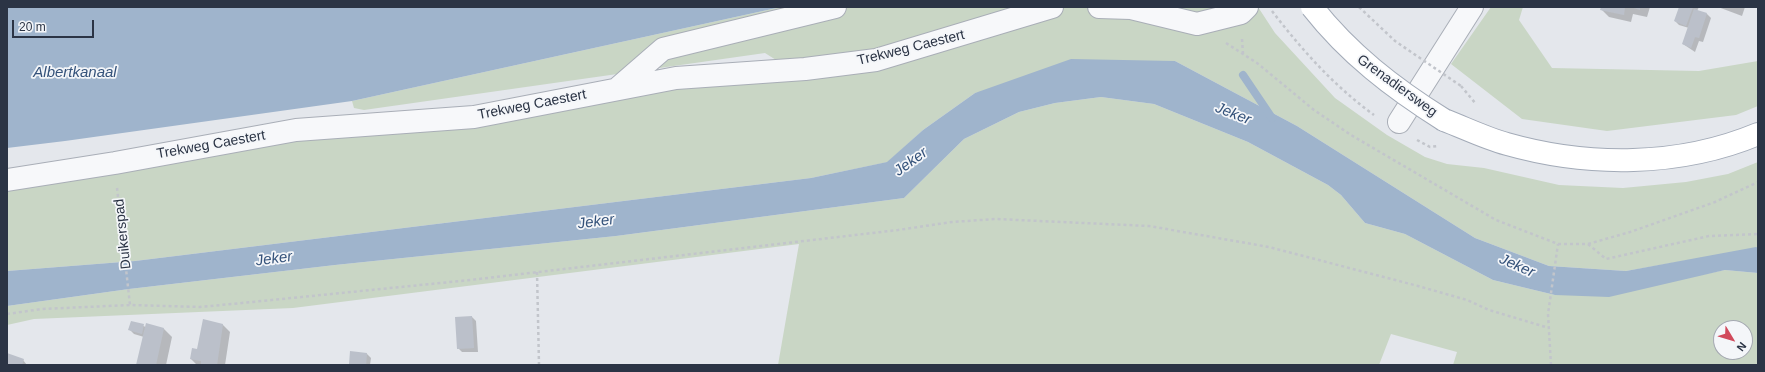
<!DOCTYPE html>
<html>
<head>
<meta charset="utf-8">
<style>
	body { margin:0 }
	#map { position:relative; width:1765px; height:372px; overflow:hidden; background:#e4e7ec; font-family:Arial,sans-serif }
	canvas { display:block }
	.frame { position:absolute; inset:0; border:8px solid #2b3445; pointer-events:none }
	.north { position:absolute; left:1713px; top:320px; width:40px; height:40px; box-sizing:border-box; background:#f4f6f9; border:1px solid #a4a8b1; border-radius:50%; rotate:128deg; font-size:11px; font-weight:700; line-height:16px; text-align:center; color:#2b3445 }
	.north::after { content:''; display:block; margin:auto; width:14px; height:18px; background:#d1495b; clip-path:polygon(50% 0,100% 100%,50% 72%,0 100%) }
	.scale { position:absolute; left:12px; top:20px; width:82px; height:18px; box-sizing:border-box; border:2px solid #2b3445; border-top:0; padding-left:5px; font-size:12px; line-height:14px; white-space:nowrap; color:#2b3445; -webkit-text-stroke:3px #f4f6f9; paint-order:stroke }
</style>
</head>
<body>
<div id="map">
<canvas width="1765" height="372"></canvas>
<div class="frame"></div>
<div class="north">N</div>
<div class="scale">20 m</div>
</div>
<script>
const ctx = document.querySelector('canvas').getContext('2d');
ctx.lineJoin = 'round';
function fill(path, color) { ctx.fillStyle = color; ctx.fill(path, 'evenodd'); }
function stroke(path, color, width, dash) { ctx.strokeStyle = color; ctx.lineWidth = width; ctx.lineCap = dash ? 'butt' : 'round'; ctx.setLineDash(dash || []); ctx.stroke(path); }
function drawText(font, color, halo, rows, align = 'center') {
  ctx.font = font + ' Arial,sans-serif'; ctx.lineWidth = 3.5; ctx.setLineDash([]); ctx.textBaseline = 'middle'; ctx.strokeStyle = halo; ctx.fillStyle = color; for (const [text, x, y, turn = 0] of rows) {
    ctx.save(); ctx.translate(x, y); ctx.rotate((+turn || 0) * Math.PI / 180); ctx.textAlign = isNaN(turn) ? turn : align; if (halo) ctx.strokeText(text, 0, 0); ctx.fillText(text, 0, 0); ctx.restore();
  }
}
const green = new Path2D(`
	M781,7h477l17,26 60,65 52,37 38,22 22,7 37,4 75,17 64,3 63,-6 42,-8 30,-12v86l-132,23 -77,-5 -74,-28 -178,-112 -122,-65 -200,32 -52,37 -35,32 -77,16 -676,83 -128,10v-83c264,-45 529,-91 796,-111l-38,-24 -401,57 -10,-2 -2,-7z
	M1491,7h32l-4,13 33,48 147,3 59,-10v45l-22,9 -129,16 -85,-12 -71,-55z
	M1101,97l53,7 94,38 80,43 13,10 24,28 40,11 88,46 62,15 116,-14 54,-11 33,3v92h-305l4,-13 -66,-18 -12,31h-601l21,-121 -506,64 -259,11 -27,6v-19l122,-17 206,-24 281,-29 288,-38 60,-59 55,-27 36,-9zM1721,328h24v24h-24z`);
const water = new Path2D(`
	M7,7h774l-429,94 -287,40 -58,7z
	M1071,59l104,2 122,65 178,112 74,28 77,5 130,-24 2,1v25l-33,-3 -116,27 -54,-2 -62,-15 -88,-46 -40,-11 -24,-28 -13,-10 -80,-43 -94,-38 -53,-7 -46,6 -36,9 -55,27 -60,59 -288,38 -281,29 -206,24 -122,17v-35l128,-10 676,-83 76,-16 36,-32 52,-37z`);
const shadow = new Path2D(`
	M1602,7h48l-3,10 -14,-3 -2,8 -22,-5 -8,-8z
	M1680,7h19l-2,4 10,3 4,4 -8,24 -4,-1 -4,11 -12,-8 6,-16 -10,-3 -4,-4z
	M1718,7h27l-3,9z
	M472,317l4,4 2,31h-16l-4,-4z
	M131,322l15,5v-2l18,4 8,8 -6,28h-29l7,-28 -10,-3 -4,-4z
	M222,324l8,8 -5,33h-28l-6,-6z
	M351,352l16,2 4,4 -1,7h-20z
	M7,354l16,6 4,5h-20z`);
const stream = new Path2D(`
	M1243,75l29,43`);
const building = new Path2D(`
	M1601,7h24l-1,8 -24,-5z
	M1631,7h9v3z
	M1679,7h14l-7,19 -12,-5z
	M1694,9l13,4 -8,25 -4,-1 -4,11 -9,-4z
	M472,316l2,32 -17,1 -2,-32z
	M203,319l20,5 -6,41h-16v-4l-11,-2 2,-11 5,1z
	M131,321l13,3 -2,10 -14,-4z
	M146,323l18,5 -8,37h-20z
	M350,351l17,2 -1,12h-17z
	M7,353l17,6 -2,6h-15z`);
const path = new Path2D(`
	M1272,11c30,39 62,75 102,104
	M1242,39l1,15
	M1226,43l31,20 57,47 37,25 145,85 62,24h30l42,-12 85,-30 43,-20
	M1461,86l15,18
	M1417,140l13,7 8,-1
	M117,188l13,117
	M1588,244l18,15 103,-23 49,-2
	M537,272l2,93
	M7,314l35,-5 88,-4 70,2 42,-4 228,-23 428,-50 54,-8 44,-3 153,7 120,21 149,39 49,14 22,10 60,18
	M1551,365l-3,-51 10,-70`);
const minor = new Path2D(`
	M1099,7l32,1 66,16 44,-11 6,-6
	M618,88l45,-39 172,-42
	M1399,122l73,-115
	M7,180l108,-17 181,-33 178,-13 202,-39 129,-9 71,-9 176,-53`);
const major = new Path2D(`
	M1444,120c21,8 41,18 63,24 81,23 172,23 251,-10`);
const pathBridge = new Path2D(`
	M1359,7l36,34 66,45`);
const majorBridge = new Path2D(`
	M1312,7c37,47 81,81 132,113`);
const streetNames = [
	["Trekweg Caestert",911,48,-14],
	["Grenadiersweg",1397,86,36],
	["Trekweg Caestert",532,105,-11],
	["Trekweg Caestert",211,145,-10],
	["Duikerspad",123,234,-96]
];
const waterNames = [
	["Albertkanaal",75,73],
	["Jeker",1233,114,21],
	["Jeker",911,162,-36],
	["Jeker",596,222,-7],
	["Jeker",274,259,-7],
	["Jeker",1517,266,24]
];
fill(green, '#c9d6c5');
fill(water, '#9fb4cc');
fill(shadow, '#0003');
stroke(stream, '#9fb4cc', 8);
fill(building, '#bbc0ca');
stroke(minor, '#a9aeb7', 24);
stroke(major, '#a3abb8', 24);
stroke(path, '#c2c5cb', 2.5, [3, 3]);
stroke(minor, '#f7f8fa', 22);
stroke(major, '#fff', 22);
stroke(majorBridge, '#a3abb8', 24, []);
stroke(pathBridge, '#c2c5cb', 2.5, [3, 3]);
stroke(majorBridge, '#fff', 22);
drawText('14px', '#2b3445', '#f4f6f9', streetNames);
drawText('italic 15px', '#34527a', '#f4f6f9', waterNames);
</script>
</body>
</html>
